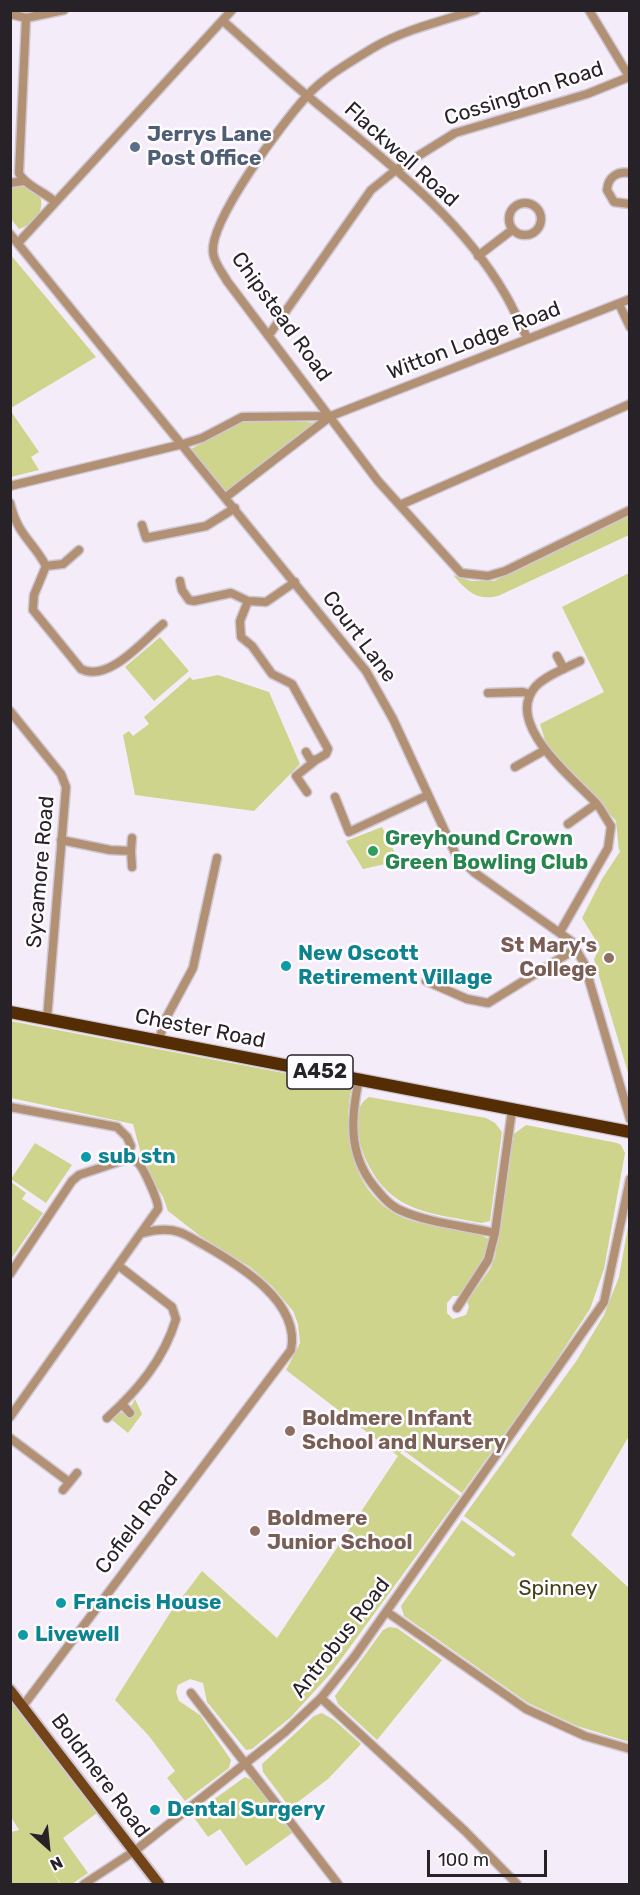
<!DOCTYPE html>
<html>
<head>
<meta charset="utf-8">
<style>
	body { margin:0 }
	#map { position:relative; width:640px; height:1895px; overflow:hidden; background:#f4ecf9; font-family:Rubik,sans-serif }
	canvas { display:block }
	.frame { position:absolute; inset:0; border:12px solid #262227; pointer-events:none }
	.north { position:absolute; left:18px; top:1817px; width:60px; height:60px; -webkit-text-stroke:4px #fefcff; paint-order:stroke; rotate:153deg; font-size:16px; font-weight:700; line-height:24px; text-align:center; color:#262227 }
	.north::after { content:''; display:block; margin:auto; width:21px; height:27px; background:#262227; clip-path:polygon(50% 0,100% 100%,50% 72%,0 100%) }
	.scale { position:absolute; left:427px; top:1850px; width:120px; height:27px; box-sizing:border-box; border:3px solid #262227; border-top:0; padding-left:8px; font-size:18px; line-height:21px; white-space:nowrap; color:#262227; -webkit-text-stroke:4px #fefcff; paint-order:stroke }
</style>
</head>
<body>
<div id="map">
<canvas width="640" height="1895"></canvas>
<div class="frame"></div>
<div class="north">N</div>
<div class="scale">100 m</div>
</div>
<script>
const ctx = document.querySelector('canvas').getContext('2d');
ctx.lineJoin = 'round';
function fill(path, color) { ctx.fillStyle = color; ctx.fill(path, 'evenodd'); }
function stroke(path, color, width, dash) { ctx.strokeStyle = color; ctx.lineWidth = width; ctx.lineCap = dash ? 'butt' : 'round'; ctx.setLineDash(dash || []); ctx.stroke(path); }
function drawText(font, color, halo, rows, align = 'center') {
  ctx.font = font + ' Rubik,sans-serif'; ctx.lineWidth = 5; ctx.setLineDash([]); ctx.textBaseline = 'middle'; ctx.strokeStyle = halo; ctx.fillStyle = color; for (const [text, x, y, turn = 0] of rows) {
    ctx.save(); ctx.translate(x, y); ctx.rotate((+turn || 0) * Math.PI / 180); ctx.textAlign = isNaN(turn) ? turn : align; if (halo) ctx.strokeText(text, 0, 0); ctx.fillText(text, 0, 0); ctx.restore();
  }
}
const green = new Path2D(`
	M27,186l12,8c8,16 -5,30 -20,35l-8,-10v-32z
	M10,254l86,103 -85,51h-1z
	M10,410l29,42 -8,5 8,13 -28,7z
	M280,420l37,3 -92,72 -34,-46 51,-28z
	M629,515v20l-131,61c-22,5 -31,-5 -45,-21l18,6h23z
	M629,573v503l-35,-117 6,-12 -18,-29 20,-39 19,-29 -2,1 -3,-30 -69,-74 -7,-23 64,-32 -42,-85z
	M160,637l29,34 -35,30 -29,-34z
	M218,675l51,17 31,72 -46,47 -119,-16 -12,-60 6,-4 4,5 16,-12 -5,-7 46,-40 3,3z
	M382,827l17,34 -36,8 -17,-28z
	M10,1021l342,65c-12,54 4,120 64,136 22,5 53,5 73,17l-7,22 -22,35h-7l-6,7v10l6,6 13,-4 3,-8 -2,-6 23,-32 5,-12 19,-123 12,-9 91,18 4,2 4,8 -21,116 -14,40 -44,67 -84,117 -59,-43 -3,3 60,43 -129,177 -40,44 -39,32 -6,1 -39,-48 -4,-19 -13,-4 -12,6 -2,7 3,9 21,14 31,45 -2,8 -44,33 -18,-23 8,-7 -26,-35 -34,-36 55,-87 32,-42 75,67 121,-182 -112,-86 14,-27 -2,-19 -5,-13 -21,-25 -22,-19 -50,-31 -32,-25 -5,-14 -18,-28 -12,-45 -122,-26z
	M369,1097l117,21 9,5 7,9 -12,89 -9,2c-42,-9 -84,-9 -108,-50 -8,-13 -14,-28 -15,-43 -1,-13 -1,-26 11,-33z
	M35,1143l37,22 -26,38 -35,-24z
	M11,1182l15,11 -4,6 21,14 -32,46z
	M629,1221v215l-58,99 58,53v154l-52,-16 -49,-23 -124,-87 -3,-10 61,-86 51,37 3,-3 -52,-38 113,-156 27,-45 15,-38z
	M135,1399l7,15 -14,19 -21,-17 17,-4 6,-4z
	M389,1627l8,1 45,32 -65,80 -39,-36 -3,-8 48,-66z
	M10,1700l87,113 -34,25 25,35 -16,11h-11l-10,-14 9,14h-49v-52l8,-2 -8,-13z
	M322,1713l12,7 27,24 -33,35 -38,29 -27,-36 -1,-8 52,-48z
	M245,1777l7,3 40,53 -46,33 -26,-37 -12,8 -16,-22z`);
const minor = new Path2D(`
	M476,10c-34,11 -73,20 -103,38 -23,14 -49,29 -67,49 -23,25 -96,123 -93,155 1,11 9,20 14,29l151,200 83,92 27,3 17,-5 125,-61
	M589,10l41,68
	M10,14l16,4 38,-8
	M26,18l-7,155c5,12 26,19 36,29
	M223,21c29,25 56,52 86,76 70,59 149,116 196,197 9,15 15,31 23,45
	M630,173c-13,-2 -22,4 -23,17l7,12 16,2
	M10,183l14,-2
	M509 219a16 16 0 1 1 32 0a16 16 0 1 1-32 0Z
	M10,234l356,437 27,48 63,136 19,18 96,68 13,22 46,156
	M19,242l213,-232
	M478,256l34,-26
	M619,304l11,23
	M269,335l102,-145 26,-21 58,-36 132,-39 42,-17
	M10,486l173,-42 19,-6 40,-21 89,-1
	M226,497l105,-81 299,-117
	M10,503c8,33 22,37 36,63l-12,29 -1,15 48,59c27,14 62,-28 82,-45
	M400,505l230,-101
	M142,525l4,13 60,-12 29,-18
	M46,566l17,-2 16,-14
	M180,581l2,9 7,10 5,1 37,-8 17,8 18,1 29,-20
	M248,601l-8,20 1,16 11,9 20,28 20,10 36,65 -2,5 -10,6 -6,-1 -4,-7
	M557,656l7,13
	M488,693l35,-1 7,2
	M10,711l51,63 5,13 -19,232
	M515,767l30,-17
	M307,792l-11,-16 20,-16
	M335,797l14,35 77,-36
	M568,824l28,-20
	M61,840l49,10 21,1 1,-13
	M131,851l1,16
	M560,932l48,-84 3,-22c-5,-7 -9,-16 -15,-23 -22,-24 -94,-80 -60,-117 11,-11 30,-18 44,-25
	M426,981l41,18 21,4 84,-52h5
	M159,1040l6,-20 28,-52 24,-110
	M359,1079c-8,38 -11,74 14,106 8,10 16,20 27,25 28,13 65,16 95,23l17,-123
	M10,1107l107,20 10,10 4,9 -7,14
	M10,1274l62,-93 7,-6 45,-15c4,-1 9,-2 13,2 6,4 22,40 21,47l-148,208
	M457,1308l31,-48 7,-27
	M122,1404l8,9
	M107,1418c31,-28 57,-59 69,-99l-4,-12 -53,-41
	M10,1438l59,44
	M63,1490l14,-17
	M387,1612l139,97 59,27 45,13
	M191,1693l147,191
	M321,1698l144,133 52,53
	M23,1706l268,-356c10,-48 -52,-85 -87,-105 -8,-4 -16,-10 -25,-13 -12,-4 -25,-2 -36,1
	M84,1884l52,-34 149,-118 36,-34 34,-42 249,-354 26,-123`);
const major = new Path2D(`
	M10,1690l149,194`);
const highway = new Path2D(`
	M10,1012l620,120`);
const markers = [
	[135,147,6,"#5c6f8a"],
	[373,851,6,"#2e9e5b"],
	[609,958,6,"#8d6e63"],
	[286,966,6,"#0f9aa8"],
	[86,1157,6,"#0f9aa8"],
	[290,1431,6,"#8d6e63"],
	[255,1531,6,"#8d6e63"],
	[61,1603,6,"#0f9aa8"],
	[23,1635,6,"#0f9aa8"],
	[155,1810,6,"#0f9aa8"]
];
const shields = [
	[320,1072,66]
];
const shieldNames = [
	["A452",320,1072]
];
const streetNames = [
	["Cossington Road",524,94,-18],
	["Flackwell Road",401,155,42],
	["Chipstead Road",281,317,54],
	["Witton Lodge Road",474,341,-21],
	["Court Lane",359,637,53],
	["Sycamore Road",41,872,-85],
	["Chester Road",200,1029,11],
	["Cofield Road",137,1523,-53],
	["Antrobus Road",341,1638,-52],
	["Boldmere Road",100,1776,53]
];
const serviceNames = [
	["Jerrys Lane",147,135],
	["Post Office",147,159]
];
const leisureNames = [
	["Greyhound Crown",385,839],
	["Green Bowling Club",385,863]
];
const educationNames = [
	["St Mary's",597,946,"right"],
	["College",597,970,"right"],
	["Boldmere Infant",302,1419],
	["School and Nursery",302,1443],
	["Boldmere",267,1519],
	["Junior School",267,1543]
];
const cultureNames = [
	["New Oscott",298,954],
	["Retirement Village",298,978],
	["sub stn",98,1157],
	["Francis House",73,1603],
	["Livewell",35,1635],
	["Dental Surgery",167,1810]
];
const parkNames = [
	["Spinney",558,1589]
];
fill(green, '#ced48b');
stroke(minor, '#cfc8d3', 11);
stroke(major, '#cfc8d3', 14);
stroke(highway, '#cfc8d3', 15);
stroke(minor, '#b29074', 8);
stroke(major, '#724418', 10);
stroke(highway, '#542d05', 12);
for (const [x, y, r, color] of markers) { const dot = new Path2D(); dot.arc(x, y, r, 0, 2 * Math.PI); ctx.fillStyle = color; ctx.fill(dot); stroke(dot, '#fefcff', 2); }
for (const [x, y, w] of shields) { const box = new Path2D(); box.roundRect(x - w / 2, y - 17, w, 34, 4.5); ctx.fillStyle = '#fefcff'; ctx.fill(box); stroke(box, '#262227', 1.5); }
drawText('bold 20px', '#262227', null, shieldNames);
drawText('21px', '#262227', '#fefcff', streetNames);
drawText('bold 21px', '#4e5e75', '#fefcff', serviceNames, 'left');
drawText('bold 21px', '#27864d', '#fefcff', leisureNames, 'left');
drawText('bold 21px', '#785e54', '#fefcff', educationNames, 'left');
drawText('bold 21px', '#0d838f', '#fefcff', cultureNames, 'left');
drawText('21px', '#3f4117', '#fefcff', parkNames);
</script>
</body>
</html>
